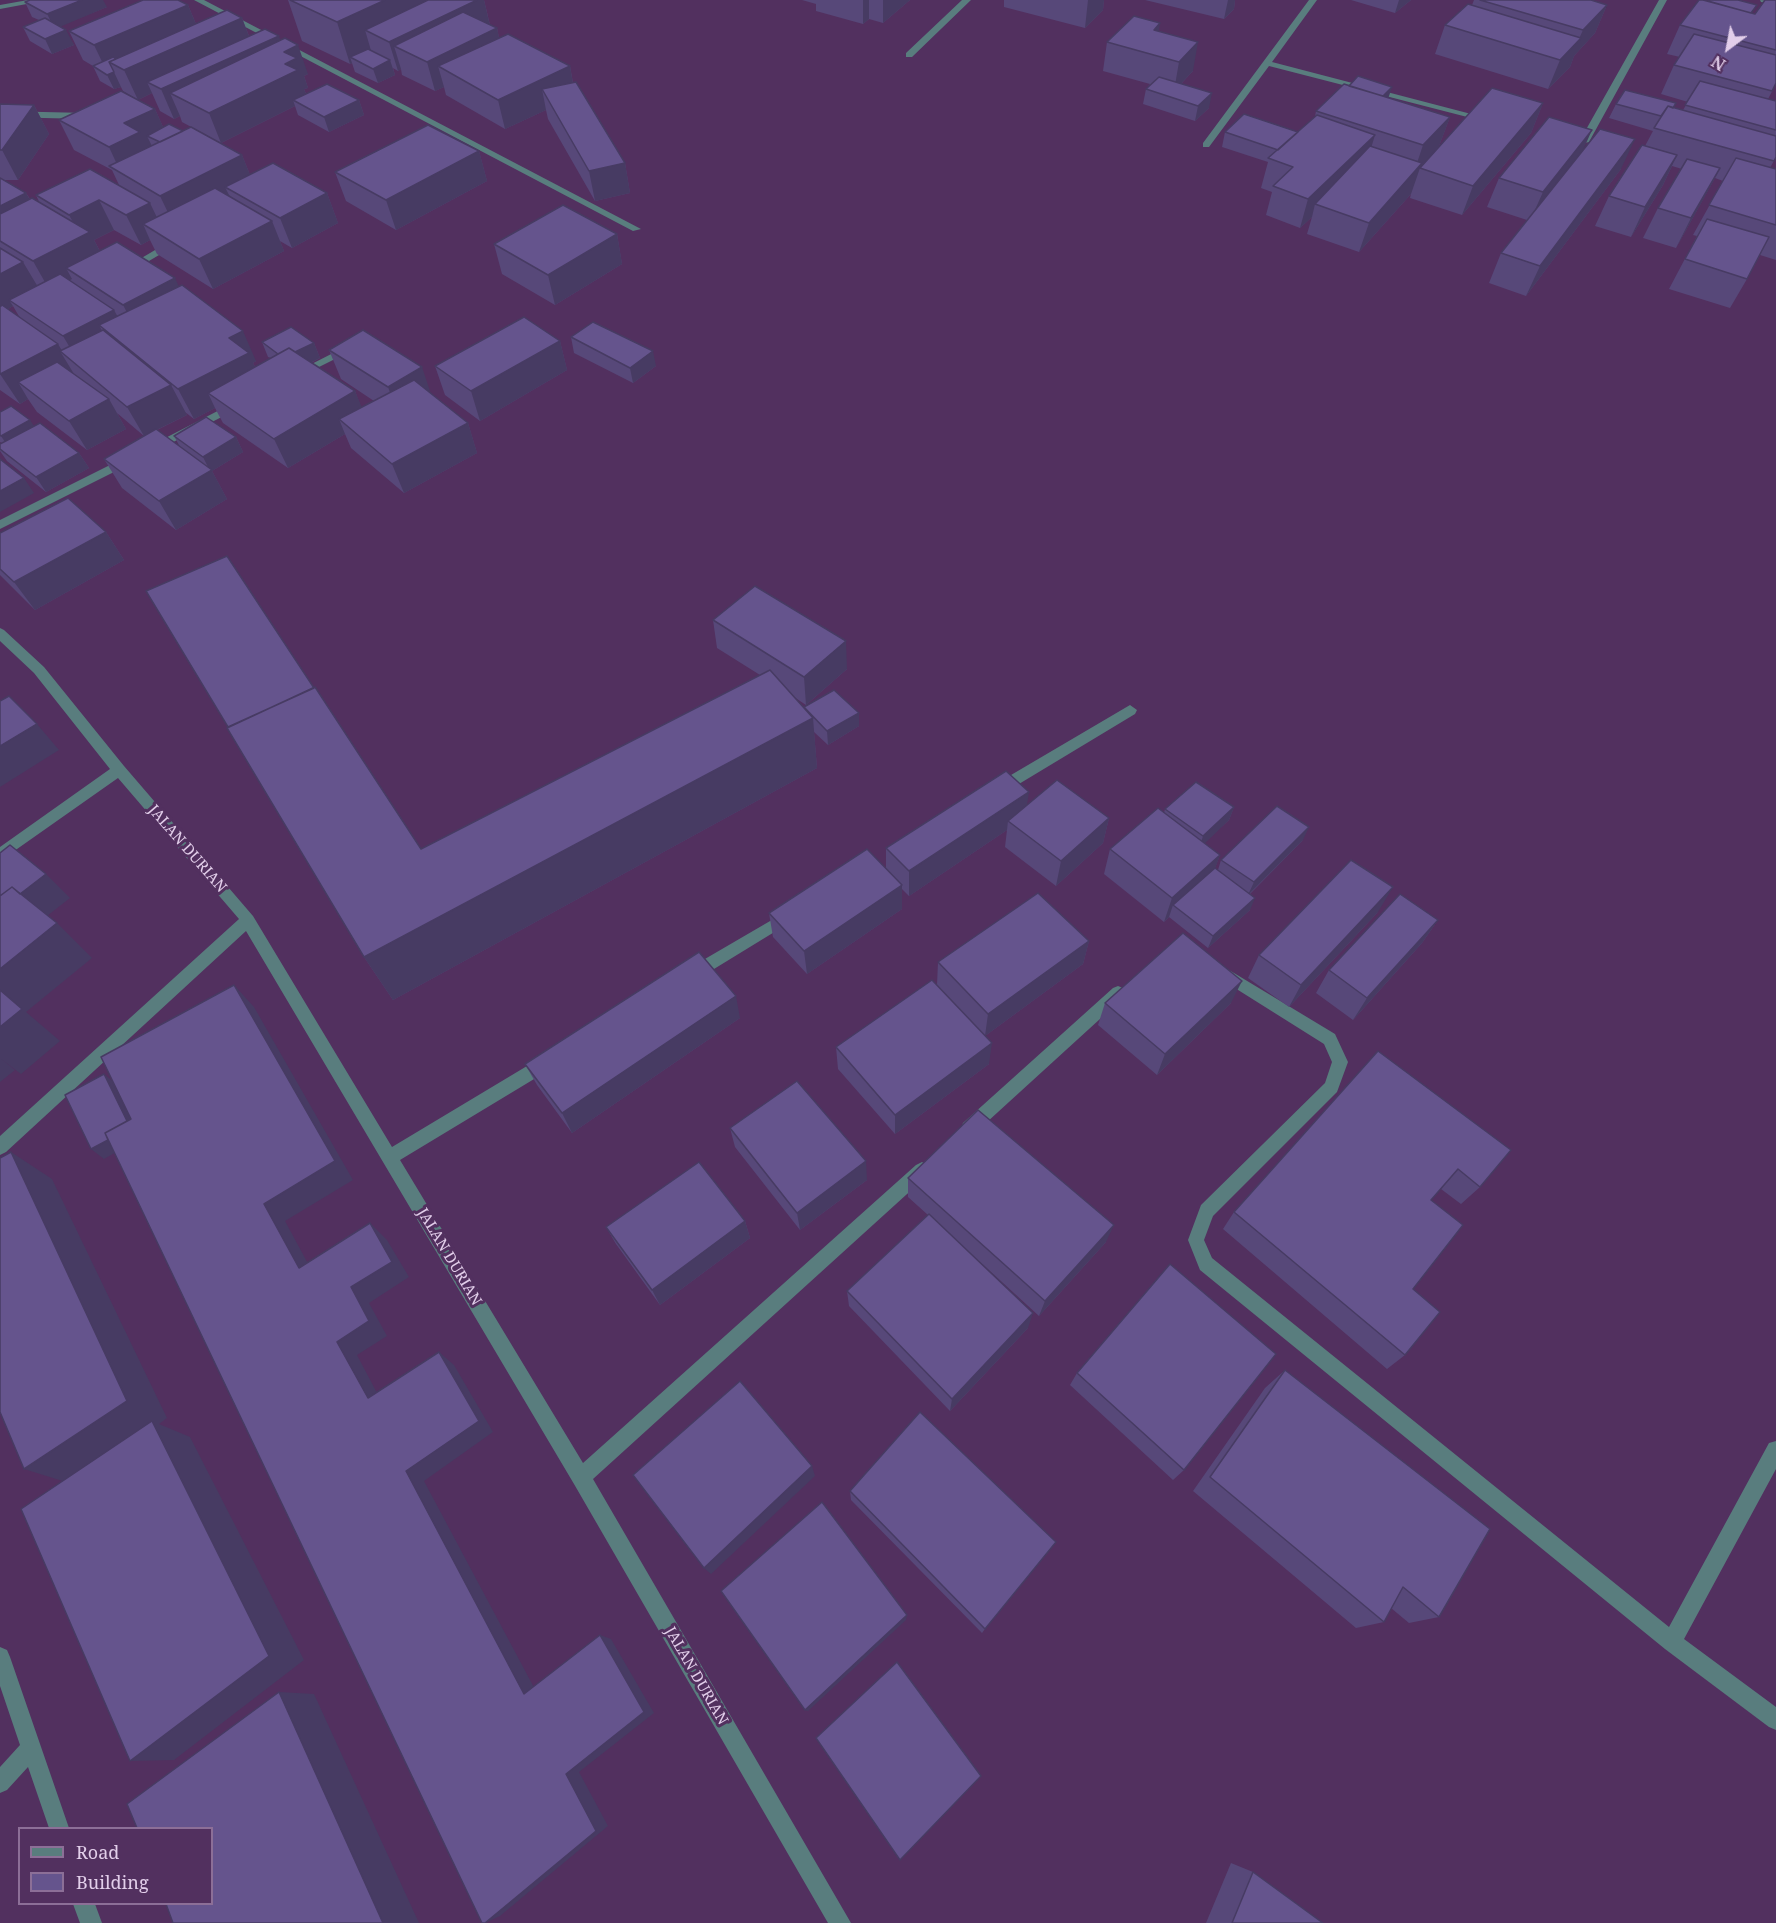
<!DOCTYPE html>
<html>
<head>
<meta charset="utf-8">
<style>
	body { margin:0 }
	#map { position:relative; width:1776px; height:1923px; overflow:hidden; background:#52305f; font-family:"Noto Serif",serif }
	canvas { display:block }
	.legend { position:absolute; left:18px; top:1827px; width:195px; height:78px; box-sizing:border-box; background:#52305f; border:2px solid #8c6f97; margin:0; padding:8px 10px; list-style:none; font-size:18px; color:#e2ceea }
	.legend li { display:flex; align-items:center; gap:12px; height:30px }
	.legend b { width:30px; border:2px solid #8c6f97 }
	.north { position:absolute; left:1698px; top:18px; width:60px; height:60px; -webkit-text-stroke:4px #52305f; paint-order:stroke; rotate:212deg; font-size:16px; font-weight:700; line-height:24px; text-align:center; color:#e2ceea }
	.north::after { content:''; display:block; margin:auto; width:21px; height:27px; background:#e2ceea; clip-path:polygon(50% 0,100% 100%,50% 72%,0 100%) }
</style>
</head>
<body>
<div id="map">
<canvas width="1776" height="1923"></canvas>
<ul class="legend">
<li><b style="height:8px;background:#597d7e"></b>Road</li>
<li><b style="height:16px;background:#65548d"></b>Building</li>
</ul>
<div class="north">N</div>
</div>
<script>
const ctx = document.querySelector('canvas').getContext('2d');
ctx.lineJoin = 'round';
function fill(path, color) { ctx.fillStyle = color; ctx.fill(path, 'evenodd'); }
function stroke(path, color, width, dash) { ctx.strokeStyle = color; ctx.lineWidth = width; ctx.lineCap = dash ? 'butt' : 'round'; ctx.setLineDash(dash || []); ctx.stroke(path); }
function drawText(font, color, halo, rows, align = 'center') {
  ctx.font = font + ' "Noto Serif",serif'; ctx.lineWidth = 6; ctx.setLineDash([]); ctx.textBaseline = 'middle'; ctx.strokeStyle = halo; ctx.fillStyle = color; for (const [text, x, y, turn = 0] of rows) {
    ctx.save(); ctx.translate(x, y); ctx.rotate((+turn || 0) * Math.PI / 180); ctx.textAlign = isNaN(turn) ? turn : align; if (halo) ctx.strokeText(text, 0, 0); ctx.fillText(text, 0, 0); ctx.restore();
  }
}
const minor = new Path2D(`
	M28,0h20l-48,9v-4z
	M194,0h10l437,229 -8,2z
	M962,0h9l-59,57h-6v-4z
	M1309,0h8l-45,62 203,53v4l-206,-53 -60,81h-6v-4z
	M1659,0h8l-78,142 -8,2 -2,-2z
	M1760,0l16,1v4l-15,-3z
	M0,111l87,2 5,3 -5,3 -87,-2z
	M172,240l5,3 -1,2 -44,26 -9,-2z
	M343,348l5,3 -1,2 -46,23 -4,1 -5,-3z
	M235,402l6,4 -2,2 -83,43 -4,1 -6,-4z
	M128,456l4,1v6l-132,66v-9z
	M0,628l4,2 40,37 80,99 129,150 139,231 150,-90 6,-2 6,2 2,5 -2,5 -154,93 183,303 333,-298 6,-3 6,3 2,5 -2,5 -335,304 258,444h-23l-254,-439 -328,-553 -240,221 -6,3v-19l239,-217 -121,-141 -118,83v-14l110,-78 -76,-96 -34,-32z
	M1130,705l7,5 -2,4 -131,79h-10l-2,-4 2,-4z
	M789,910l5,2 2,4 -2,4 -98,60 -5,2 -5,-2 -3,-5 3,-5z
	M1224,967l111,67 13,28 -11,30 -124,124 -9,24 8,18 457,369 100,-184 7,-2v28l-92,170 92,68v23l-7,-3 -104,-78 -465,-379 -12,-30 13,-35 124,-122 7,-21 -8,-18 -105,-66 -3,-5 3,-5z
	M1118,986l5,2 3,5 -3,5 -148,135 -6,2 -6,-2 -2,-5 2,-5 150,-135z
	M0,1647l7,3 3,7 59,171h-20l-21,-61 -21,23 -7,3v-26l20,-22 -20,-59z
	M73,1904h22l7,19h-22z`);
const wall = new Path2D(`
	M288,0h196l6,25 7,3 2,10 71,28 3,17 52,80 5,30 -35,8 -47,-82 -2,-9 -41,19 -59,-34 -2,-8 -9,4 -33,-16 -1,-6 -3,2 -5,-3 2,7 -17,8 -23,-11 -3,-9 -2,1 -48,-23z
	M802,0h108l-27,23 -14,-4 -6,5 -47,-13v-7z
	M1004,0h100l-1,10 -18,18 -81,-21z
	M1145,0h90l-1,9 -10,10z
	M1351,0h60l-16,13z
	M1474,0h117l16,5 -12,28 -21,23 -4,11 -22,22 -113,-35 10,-29 27,-20z
	M1776,0v84l-8,15 8,2v56l-6,11 6,1v91l-16,-5 -13,24 -17,29 -61,-19 28,-53 -4,-1 30,-54 -8,-3 -39,70 -33,-10 15,-30 24,-39 -10,-3 -9,19 -32,52 -36,-11 14,-30 36,-50 8,-15 -44,-13 7,-14 57,4 10,2 5,-8 -27,-8 13,-29 6,-8 -13,-3 13,-29 73,-12 2,1z
	M25,2l82,5 -47,19 14,19 -22,9 -22,-13 -7,-14 16,-7 -7,-3z
	M188,5l8,19 46,-6 7,18 32,4 27,34 -4,2 4,12 -4,1 2,5 53,6 5,15 -35,17 -31,-17 -3,-9 -74,37 -39,-21 -2,-6 -6,3 -14,-8 -8,-18 -14,7 -15,-9 -2,-4 -7,2 -14,-8 -7,-15 -10,-6 -14,-29z
	M1159,31l34,40 -12,13 28,24 -14,13 -52,-17 3,-15 4,-5 -47,-13 4,-29z
	M1389,98l61,19 -11,29 -18,21 122,-64 -12,30 -69,82 -52,-17 1,-4 -52,58 -52,-18 5,-17 -12,11 -34,-13 6,-23 -11,-4 7,-26 -46,-15 3,-15h73l17,-15 1,-6z
	M0,104l34,1 15,29 -31,46h-15l23,13 4,6 10,5 -4,-9 83,-10 -7,-15 -38,-20 -15,-30 96,-11 8,18 20,4 59,24 8,20 77,18 11,30 -46,25 -12,-7 4,10 -71,38 -56,-35 -7,-14 -9,5 -27,-15 -20,10 6,11 79,36 77,74 -3,2 2,4 16,-9 -3,-1 -6,-15 52,1 6,15 -9,5 44,28 6,16 13,-6 -33,-22 -12,-29 102,44 37,29 9,30 -73,40 -53,-45 -6,-14 -57,34 -65,-45 -8,-15 -21,11 -9,-7 2,3 -30,15 23,17 -6,-11 62,1 7,15 -31,19 15,28 -51,31 -54,-42 -18,-29 40,-23 -27,-23 9,16 -39,21 -50,-38 -9,-13 -8,5 -20,-14zM13,306l7,12 -12,-9z
	M1583,150l38,19 -95,127 -37,-13 12,-30 26,-33 -40,-13 12,-29z
	M479,151l8,30 -91,49 -50,-29 -11,-29z
	M617,234l5,30 -67,41 -53,-31 -8,-30z
	M571,337l85,29 -23,17 -59,-30z
	M560,341l7,29 -87,51 -35,-26 -10,-29z
	M0,412l34,14 45,27 10,15 -43,24 -39,-31 -7,-10v-7l2,-1 -2,-1z
	M106,532l18,28 -89,50 -35,-35v-42z
	M713,620l134,49 -41,36 -12,-8 10,11 55,5v13l-31,19 -14,-13 3,36 -424,232 -29,-43 57,-108 339,-174 -43,-27z
	M1027,805l82,13 -6,25 -47,43 -51,-39 2,-17 -98,66 -7,-7v20l-95,65 -34,-37 -4,-24 117,-44v-21z
	M1234,807l-5,13 -25,23 16,12 -5,13 3,2 3,-10 82,-20 -53,54v16l-42,38 -39,-31 -5,5 -60,-48 6,-25 54,-36 1,-4z
	M1378,912l-89,95 -41,-29 11,-23z
	M1438,920l-16,23 -69,77 -37,-27 13,-23z
	M1089,941l-6,23 -98,72 4,28 -94,70 -57,-65 -2,-22 101,-62 1,-23z
	M1105,1003h126l-74,72 -59,-50z
	M740,1018l-168,115 -35,-48 -12,-21z
	M1378,1051l102,136 -19,17 -20,-15 -10,11 -18,89 -8,66 -18,14 -164,-140 11,-17z
	M730,1128l137,52 -67,50 -65,-83z
	M908,1178l198,64 -67,74 -60,-55 49,67 -78,83 -101,-105 -2,-15 81,-76 -20,-18z
	M745,1221l5,17 -90,67 -44,-61 -10,-17z
	M1285,1370l154,247 -30,6 -18,-15 -7,14 -28,6 -163,-137 72,-103z
	M1077,1373l107,97 -11,10 -103,-95z
	M850,1491l135,138 -3,4 -131,-133z
	M1231,1863l22,9 70,51h-117z`);
const shadedWall = new Path2D(`
	M82,0h21l4,7 -52,22 -8,-15z
	M385,0h99l6,26 -96,20 7,23 -3,2 -9,-29 -24,-12 7,24 -22,3 2,6 -2,1 -13,-42z
	M863,0h6v19l-6,5z
	M883,0h27l-27,23z
	M1088,0h16l-1,10 -18,18z
	M1228,0h7l-1,9 -10,10z
	M1399,0h12l-16,13z
	M188,5l12,29 -91,28 -1,12 -14,-29z
	M1607,5l-12,28 -21,23 -4,11 -22,22 12,-29 18,-19 5,-11z
	M242,18l11,29 26,-11 5,15 14,-6 10,29 -4,2 4,12 -4,1 4,11h-15l2,6 -74,37 -12,-30 -39,-20 10,23 -6,3 -13,-30 -14,-7 5,11 -14,7 -14,-30z
	M1160,23l-4,29 -2,-22z
	M497,28l6,29 -65,9 6,21 -9,4 -8,-29z
	M66,30l8,15 -22,9 -7,-15z
	M1198,42l-5,29 -19,20 5,-29z
	M390,60l5,15 -17,8 -5,-14z
	M570,66l5,30 -33,-7 4,21 -41,19 -7,-29z
	M114,72l7,15 -7,2 -7,-14z
	M1392,87l-5,15 -13,3z
	M1212,93l-3,15 -14,13 3,-15z
	M359,100l5,15 -35,17 -5,-15z
	M1543,103l-12,30 -69,82 11,-29z
	M34,105l15,29 -31,46 -16,-30z
	M155,109l13,29 -21,-2 5,10 -31,27 -12,-26 15,-24z
	M1450,117l-11,29 -19,22 -9,26 -52,58 10,-29 45,-51 9,-27z
	M1592,130l-13,29 -49,62 13,-29z
	M1375,135l-9,30 -51,39 -3,13 -12,11 8,-29z
	M1635,139l-14,30 -95,127 14,-30z
	M479,151l8,30 -91,49 -10,-30z
	M242,155l12,30 -29,2 5,10 -56,28 -14,-29z
	M1677,155l-14,30 -32,52 14,-30z
	M625,163l5,30 -35,8 -6,-30z
	M1720,168l-16,30 -28,50 15,-30z
	M26,193l17,29 -43,11v-27z
	M327,193l11,30 -46,25 -12,-30z
	M99,200l15,30 -20,10 11,21 -39,7 6,11 -22,12 -17,-30 48,-25 -12,-21z
	M150,203l14,29 -21,-8 7,16 -9,5 -15,-30z
	M272,221l12,30 -71,38 -14,-30z
	M617,234l5,30 -67,41 -7,-30z
	M23,262l18,30 -32,8 4,6 -13,8v-40z
	M175,278l14,30 -50,27 -16,-30z
	M114,310l16,29 -31,-14 13,24 -31,17 -18,-30z
	M243,331l13,30 -3,2 9,20 -54,10 7,15 -21,11 -16,-30 51,-51z
	M560,341l7,29 -87,51 -9,-30z
	M314,343l6,15 -30,15 -6,-15z
	M58,344l6,10 -4,-3 14,23 -56,8 10,17 -8,5 -20,-30z
	M653,351l3,15 -23,17 -3,-15z
	M422,367l10,30 -33,20 -11,-30z
	M171,385l16,30 -43,21 -17,-29z
	M355,391l12,29 -28,-1 6,15 -57,34 -14,-29z
	M109,399l17,30 -39,21 -18,-29z
	M30,420l10,15 -29,16 -10,-15z
	M468,423l9,30 -73,40 -12,-29z
	M236,437l7,15 -31,19 15,28 -51,31 -17,-29 51,-30 -7,-14z
	M79,453l10,15 -43,24 -10,-15z
	M24,478l10,15 -34,19v-21z
	M106,532l18,28 -89,50 -21,-28z
	M846,641l1,28 -41,36 -2,-28z
	M859,713v13l-31,19 -1,-14z
	M813,718l4,50 -424,232 -29,-43z
	M37,724l22,26 -59,37v-41z
	M1029,792l-4,26 -17,3 -1,9 -98,66v-25z
	M1234,807l-5,13 -30,29 4,-13z
	M1109,818l-6,25 -47,43 5,-25z
	M1309,827l-6,13 -55,55 6,-13z
	M1220,855l-9,25 -38,25 -4,12 -5,5 8,-24z
	M46,874l24,24 -70,55v-44z
	M902,885v24l-95,65 -3,-23z
	M1393,887l-15,25 -89,95 12,-22z
	M1255,898l-5,12 -42,38 5,-12z
	M1438,920l-16,23 -69,77 14,-22z
	M57,923l35,35 -66,54 34,29 -39,33 -21,-16v-89z
	M1089,941l-6,23 -98,72 3,-22z
	M1242,981l-11,22 -74,72 8,-21z
	M234,985l20,22 99,173 -68,41 34,63 -20,-16 -35,-64z
	M736,996l4,22 -168,115 -10,-20z
	M992,1043l-3,21 -94,70v-19z
	M0,1058l15,12 -15,12z
	M104,1074l12,10 27,53 -39,22 -13,-10z
	M11,1152l41,27 115,239 -8,6 31,13 114,223 -130,100 -44,1 -61,-278 -45,-14z
	M866,1161l1,19 -67,50 -3,-17z
	M745,1221l5,17 -90,67 -8,-15z
	M370,1223l17,17 22,37 -40,26 18,33 -30,19 29,55 -18,-12 -31,-56 14,-55z
	M1114,1225l-8,17 -67,74 6,-15z
	M1033,1313l-5,15 -78,83 2,-12z
	M439,1352l15,13 39,67 -69,49 114,214 -14,-1 -118,-223z
	M812,1466l3,10 -104,98 -7,-6z
	M907,1615l-1,5 -98,91 -3,-1z
	M600,1635l11,4 43,74 -75,59 29,54 -108,90 -15,7 81,-149z
	M279,1692l35,2 105,229h-36z`);
const building = new Path2D(`
	M30,0h52l-35,14 -22,-12z
	M143,0h35l10,5 -94,40 -25,-14z
	M290,0h95l-48,22z
	M428,0h49l-88,42 -24,-12z
	M1480,0h111l16,5 -24,25z
	M1699,0h4l52,14 10,-14h11v50l-96,-25z
	M1709,0h29l19,5 -6,8 -43,-12z
	M1468,4l113,34 -21,22 -115,-35z
	M227,10l15,8 -118,52 -15,-8z
	M463,12l34,16 -70,34 -33,-16z
	M1134,16l26,7 -6,7 44,12 -19,20 -72,-20z
	M45,18l21,12 -21,9 -22,-12z
	M265,29l14,7 -118,53 -14,-7z
	M508,34l62,32 -72,34 -60,-34z
	M1694,34l82,21v28l-4,8 -98,-26z
	M285,38l13,7 -14,7 13,6 -12,6 13,6 -89,43 -39,-20z
	M368,49l22,11 -17,9 -23,-12z
	M113,57l3,2 -7,3 5,10 -7,3 -14,-9z
	M1358,76l34,11 -9,9 -34,-10z
	M1159,77l53,16 -14,13 -52,-17z
	M1700,81l76,20v29l-91,-25z
	M576,82l49,81 -36,8 -47,-82z
	M327,84l32,16 -35,17 -31,-17z
	M1344,84l106,33 -27,28 -107,-34z
	M1492,88l51,15 -70,83 -53,-18z
	M1625,90l51,13 -3,5 -5,-2 -7,10 -45,-12z
	M121,91l34,18 -31,14 16,9 -31,15 -50,-27z
	M0,104l34,1 -32,45h-2z
	M1668,106l108,30v21l-2,4 -120,-33z
	M1244,114l54,18 -20,18 -53,-18z
	M1317,115l58,20 -67,64 -35,-13 20,-19 -25,-9z
	M1549,117l43,13 -49,62 -44,-14z
	M169,124l14,7 -23,11 -13,-6z
	M428,125l51,26 -93,49 -51,-28z
	M191,127l51,28 -82,41 -51,-30z
	M1600,129l35,10 -95,127 -39,-13z
	M1642,145l35,10 -32,52 -36,-11z
	M1370,146l52,17 -53,60 -54,-19z
	M1736,158l40,11v56l-67,-20z
	M1687,159l33,9 -29,50 -33,-10z
	M273,163l54,30 -47,25 -55,-31z
	M90,169l60,34 -24,12 -27,-15 -30,15 -33,-20z
	M0,178l26,15 -26,13z
	M215,188l57,33 -73,38 -56,-35z
	M32,198l58,34 -57,29 -33,-20v-27z
	M563,205l54,29 -69,41 -54,-31z
	M1707,219l62,18 -22,42 -62,-20z
	M117,242l58,36 -52,27 -57,-37z
	M0,248l23,14 -23,12z
	M60,274l54,36 -51,26 -54,-36z
	M182,285l61,46 -14,7 20,15 -71,36 -79,-64z
	M2,305l56,39 -58,30v-67z
	M524,317l36,24 -89,50 -36,-25z
	M593,322l60,29 -23,17 -59,-31z
	M291,327l23,16 -19,9 -6,-4 -11,6 -16,-12z
	M103,330l68,55 -44,22 -67,-56z
	M363,330l59,37 -34,20 -59,-37z
	M289,348l66,43 -81,48 -66,-46z
	M57,362l52,37 -40,22 -51,-39z
	M414,380l54,43 -76,41 -53,-45z
	M11,406l19,14 -29,16 -1,-1v-23z
	M206,417l30,20 -33,20 -29,-21z
	M40,423l39,30 -43,24 -36,-28v-5z
	M156,429l56,41 -53,31 -55,-42z
	M0,459l24,19 -24,13z
	M68,498l38,34 -92,50 -14,-13v-36z
	M227,556l87,132 -86,39 -82,-136z
	M755,586l91,55 -42,36 -91,-57z
	M770,670l43,48 -449,239 -137,-229 88,-41 106,162z
	M834,690l25,23 -32,18 -23,-24z
	M9,696l28,28 -37,22v-45z
	M1006,771l23,21 -120,79 -23,-23z
	M1057,780l52,38 -48,43 -53,-40z
	M1196,782l38,25 -31,29 -38,-27z
	M1277,806l32,21 -55,55 -33,-22z
	M1158,808l62,47 -48,43 -62,-49z
	M10,845l36,29 -26,20 -8,-7 -12,9v-43z
	M867,849l35,36 -98,66 -35,-38z
	M1351,860l42,27 -92,98 -42,-30z
	M1215,868l40,30 -42,38 -40,-31z
	M12,887l45,36 -57,46v-73z
	M1038,893l51,48 -101,73 -50,-52z
	M1400,894l38,26 -71,78 -38,-28z
	M1183,933l59,48 -77,73 -60,-51z
	M699,952l37,44 -174,117 -37,-49z
	M932,980l60,63 -97,72 -59,-68z
	M234,985l101,176 -71,43 35,64 71,-45 22,39 -41,25 18,34 -32,21 31,56 71,-46 40,69 -73,50 118,223 76,-59 44,77 -78,62 30,57 -111,92h-3l-377,-790 26,-14 -30,-62z
	M0,990l22,19 -22,18z
	M1378,1051l133,99 -31,37 -22,-18 -27,31 32,25 -50,64 27,23 -35,43 -171,-143z
	M104,1074l23,47 -22,12 3,7 -17,9 -26,-54z
	M797,1081l69,80 -69,52 -67,-85z
	M978,1110l136,115 -69,76 -137,-123z
	M11,1152l116,249 -103,68 -24,-57v-254z
	M699,1162l46,59 -93,69 -46,-63z
	M929,1214l104,99 -81,86 -105,-108z
	M1170,1264l106,90 -92,116 -107,-97z
	M1285,1370l205,159 -51,88 -36,-30 -19,35 -174,-145z
	M740,1381l72,85 -108,102 -71,-93z
	M920,1412l136,130 -71,87 -135,-138z
	M152,1421l117,235 -139,105 -109,-252z
	M822,1502l85,113 -102,95 -84,-119z
	M897,1662l84,114 -81,84 -84,-122z
	M279,1692l104,231h-210l-7,-19h46v-76h-75l-10,-24z
	M1253,1872l70,51h-91z`);
const streetNames = [
	["JALAN DURIAN",187,849,49],
	["JALAN DURIAN",449,1257,59],
	["JALAN DURIAN",696,1676,60]
];
fill(minor, '#597d7e');
fill(wall, '#574879');
fill(shadedWall, '#473b63');
fill(building, '#65548d');
stroke(building, '#473b63', 1.5);
drawText('15px', '#e2ceea', '#52305f', streetNames);
</script>
</body>
</html>
